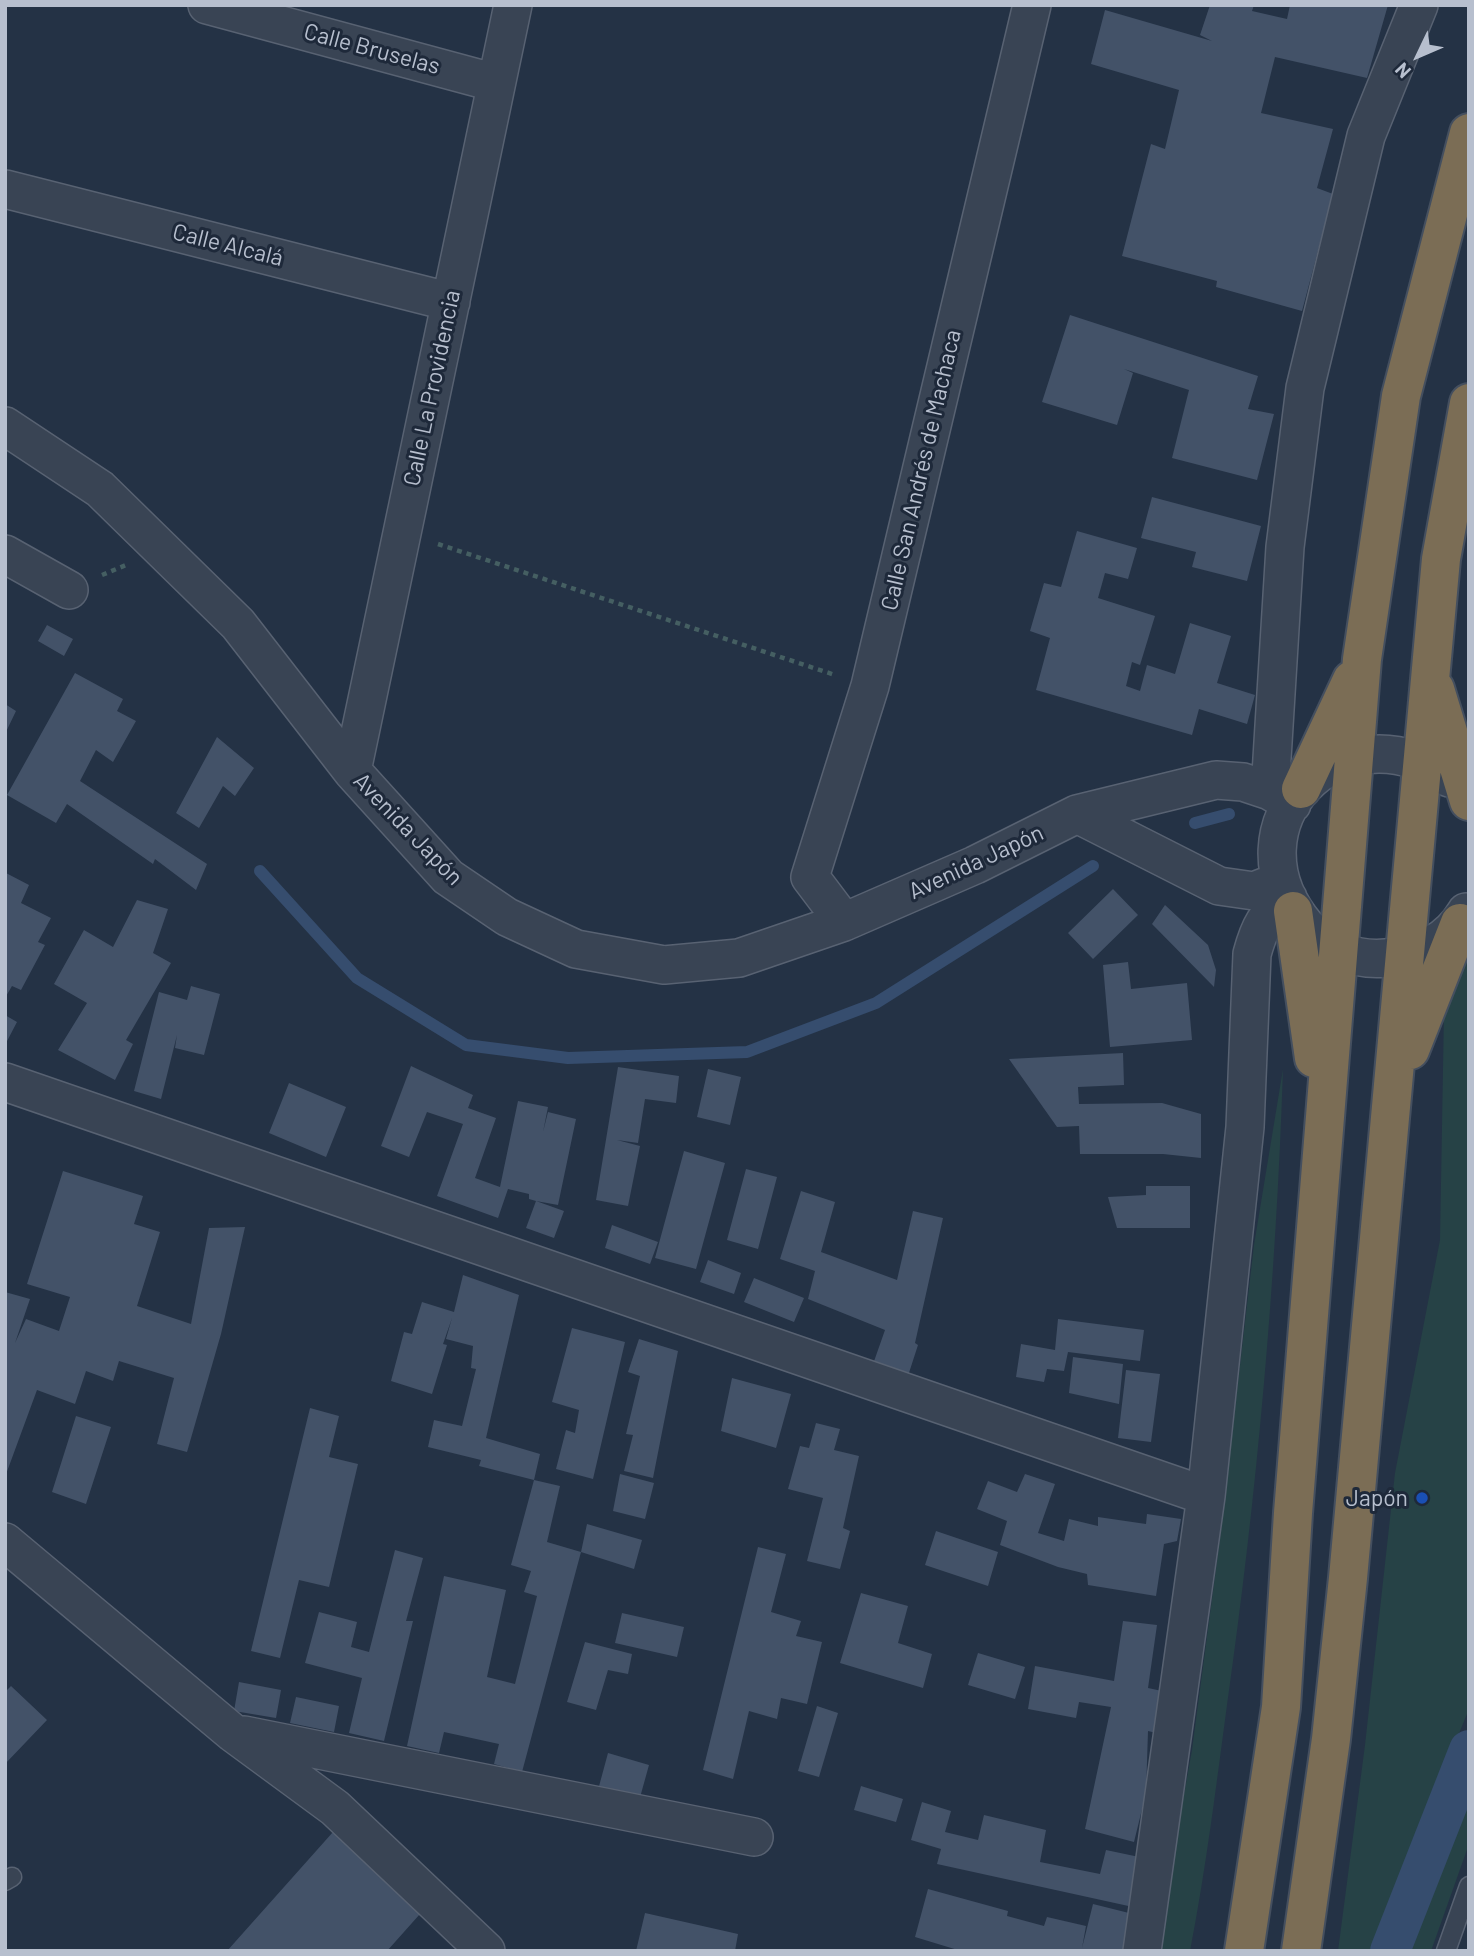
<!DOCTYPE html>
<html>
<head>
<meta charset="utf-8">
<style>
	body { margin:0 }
	#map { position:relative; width:1474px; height:1956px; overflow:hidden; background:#243245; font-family:Barlow,sans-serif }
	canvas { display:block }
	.frame { position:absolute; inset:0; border:7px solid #b7bfce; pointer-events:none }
	.north { position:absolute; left:1383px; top:21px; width:70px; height:70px; -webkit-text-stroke:5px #1e293a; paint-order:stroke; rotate:226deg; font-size:19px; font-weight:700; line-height:28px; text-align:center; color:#b7bfce }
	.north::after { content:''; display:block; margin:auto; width:24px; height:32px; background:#b7bfce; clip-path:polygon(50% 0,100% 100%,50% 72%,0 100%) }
</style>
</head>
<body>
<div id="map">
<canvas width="1474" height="1956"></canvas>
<div class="frame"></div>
<div class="north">N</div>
</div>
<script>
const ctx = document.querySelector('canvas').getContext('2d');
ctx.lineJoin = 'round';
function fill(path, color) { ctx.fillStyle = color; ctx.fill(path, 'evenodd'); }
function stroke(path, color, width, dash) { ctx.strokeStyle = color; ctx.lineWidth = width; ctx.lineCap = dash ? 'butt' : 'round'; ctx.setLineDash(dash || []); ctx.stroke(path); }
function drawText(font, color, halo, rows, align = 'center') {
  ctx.font = font + ' Barlow,sans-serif'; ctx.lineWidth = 6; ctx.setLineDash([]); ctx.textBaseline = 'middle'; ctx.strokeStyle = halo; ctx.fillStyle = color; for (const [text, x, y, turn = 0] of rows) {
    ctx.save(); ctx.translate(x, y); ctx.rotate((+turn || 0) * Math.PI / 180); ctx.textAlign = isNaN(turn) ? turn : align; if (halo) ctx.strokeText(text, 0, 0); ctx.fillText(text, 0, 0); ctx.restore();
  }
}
const green = new Path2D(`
	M1469,957v752l-99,242h-32l27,-206 30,-272 45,-233 4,-229z
	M1283,1069c-7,213 -26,425 -56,636 -11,82 -21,164 -37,246h-34l36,-201 27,-204 35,-301z
	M1469,1785v59l-38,107h-27z`);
const stream = new Path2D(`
	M1195,823l34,-9
	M260,871l97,107 109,67 102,13 179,-6 129,-49 217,-137`);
const canal = new Path2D(`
	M1390,1951l79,-201`);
const building = new Path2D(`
	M1210,5h44l-2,6 35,8 3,-14h98l-21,73 -92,-21 -14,56 72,16 -16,59 16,6 -31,117 -86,-24 1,-6 -95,-25 29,-112 14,5 14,-59 -88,-26 14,-54 107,31 -12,-6z
	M1070,315l188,61 -10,33 26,5 -17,66 -85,-22 17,-68 -65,-21 9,4 -16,52 -75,-23z
	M1152,497l109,29 -14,55 -55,-14 4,-15 -55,-14z
	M1077,531l60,17 -9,31 -23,-6 -7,25 57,18 -15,49 -8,-3 -6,24 14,5 7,-26 28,9 15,-51 41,13 -14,47 38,12 -8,29 -48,-15 -7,26 -156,-45 14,-52 -20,-7 14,-48 17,4z
	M47,625l26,14 -9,17 -26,-15z
	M75,673l48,26 -6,12 19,10 -23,41 -17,-12 -16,31 127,83 -11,26 -41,-31 -2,5 -86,-60 -11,19 -49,-28z
	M5,704l11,7 -11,23z
	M217,737l37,31 -19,28 -12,-10 -24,42 -23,-15z
	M6,873l23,12 -8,18 30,15 -13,24 7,3 -24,45 -9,-4 -7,12z
	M1113,889l25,26 -45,44 -25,-26z
	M137,900l31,9 -15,44 18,10 -45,77 7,4 -18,36 -57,-30 29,-47 -33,-19 30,-54 29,17z
	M1165,905l43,40 8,25 -2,17 -62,-63z
	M1128,962l3,27 56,-6 5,57 -82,7 -7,-82z
	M191,986l29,8 -16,61 -29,-7 2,-13 -16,64 -27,-8 25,-99 28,8z
	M5,1015l12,7 -12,23z
	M1123,1053l1,32 -46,2 1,17 83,-1 39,11v44l-38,-4h-83l-1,-28 -22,1 -48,-68z
	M411,1066l62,29 -5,13 28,10 -21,60 25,9 18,-86 30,6 -5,25 5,-20 28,7 -18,86 -22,-4 -7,-2v-5l-21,-5 -10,29 -61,-22 26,-72 -36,-12 -18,45 -28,-11z
	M618,1067l61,9 -3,27 -31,-4 -7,44 -21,-3 23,6 -12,60 -32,-6z
	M708,1069l33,8 -11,48 -33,-8z
	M289,1083l57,24 -20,50 -57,-24z
	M684,1151l41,12 -29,106 -41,-11z
	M746,1169l31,8 -19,72 -31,-9z
	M63,1171l80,25 -9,28 26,8 -23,74 54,18 18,-96 36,-1 -24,107 -34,118 -30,-8 17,-66 -55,-17 -6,20 -27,-10 -11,33 -38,-14 -32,87v-185l25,7 -15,44 11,-24 33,12 11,-34 -43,-13z
	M1146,1186h44v42h-73l-9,-31 38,-2z
	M801,1191l34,11 -14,50 76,28 16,-69 30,7 -28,125 3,2 -11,34 -35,-12 13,-37 -77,-31 7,-28 -35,-12z
	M536,1201l28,10 -10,27 -28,-10z
	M612,1225l46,17 -8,22 -45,-16z
	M708,1260l33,13 -7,21 -34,-12z
	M463,1275l56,20 -33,143 54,16 -6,26 -55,-14 2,-6 -53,-13 6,-27 28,6 14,-57 -5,-1 2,-22 -27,-7 6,-21 -9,26 4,1 -15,49 -41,-13 13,-49 8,2 10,-32 32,10z
	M754,1278l50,20 -10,24 -50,-20z
	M1058,1319l86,11 -4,31 -72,-9 -4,19 -17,-2 -3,13 -28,-5 5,-33 34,6z
	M572,1328l53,14 -32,137 -37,-10 10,-39 9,3 4,-23 -27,-8z
	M639,1339l39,12 -25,127 -29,-7 9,-36 -7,-1 14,-58 -12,-4z
	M1073,1357l50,7 -4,40 -50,-11z
	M1126,1370l34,4 -9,68 -33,-4z
	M732,1378l59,16 -15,54 -55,-17z
	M310,1408l29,8 -10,41 29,7 -29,123 -30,-7 -19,78 -29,-7z
	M76,1416l35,11 -25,77 -34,-12z
	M816,1423l24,6 -6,21 25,6 -16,72 7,3 -10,38 -33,-8 16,-63 -35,-9 12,-43 9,2z
	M620,1474l34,9 -9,36 -32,-8z
	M1025,1474l30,10 -17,49 26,8 5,-22 29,7v-9l48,7 1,-10 34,5 -4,22 -13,3 -8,52 -68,-11 -1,-11 -29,-7 -58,-22 7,-24 -30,-12 11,-28 29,11z
	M534,1480l26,6 -13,56 34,10 6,-28 55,16 -8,29 -53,-17 -59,220 -28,-8 5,-20 -55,-12 -5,21 -32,-7 37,-170 62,14 -19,87 28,7 22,-88 -13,-4 7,-21 -20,-6z
	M936,1531l62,21 -10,34 -63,-21z
	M758,1547l28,7 -15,58 30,9 -5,15 26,6 -15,62 -26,-6 -4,21 -28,-8 -16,68 -30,-9z
	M395,1550l28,8 -17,63h7l-29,120 -35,-8 13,-55 -57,-15 14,-51 38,10 -6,25 18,5z
	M861,1593l47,13 -10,37 34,11 -9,34 -83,-25z
	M622,1613l62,14 -7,30 -62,-14z
	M1123,1621l34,4 -9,63 14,3 -1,43 -13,-3 -2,62 -12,49 -49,-13 26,-122 -32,-5 -3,16 -48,-9 7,-43 79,15z
	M585,1642l47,12 -4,20 -20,-4 -12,40 -29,-8z
	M978,1653l47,14 -10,32 -47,-14z
	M239,1682l42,8 -5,28 -42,-7z
	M11,1686l36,34 -42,44v-72z
	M296,1697l43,9 -5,26 -44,-9z
	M817,1706l21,7 -19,64 -21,-6z
	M608,1753l41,12 -10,36 -41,-11z
	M861,1786l42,13 -7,23 -42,-12z
	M922,1802l29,9 -6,21 33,8 6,-25 62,15 -6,32 60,12 6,-24 38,8 -11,49 -196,-43 4,-15 -30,-9z
	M333,1832l87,82 -33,37h-160z
	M928,1889l80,22 -1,5 37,10 3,-9 39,9 -4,22 11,-44 40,10 -9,37h-163l-46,-14z
	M645,1913l93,21 -3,17h-99z`);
const path = new Path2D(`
	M438,544l397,131
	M102,575l24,-10`);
const lane = new Path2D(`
	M5,1881l7,-4
	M1446,1951l23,-65`);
const street = new Path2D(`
	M207,5l289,78
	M5,189l446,113
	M5,426l95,63 138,135 114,147 96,106 59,40 69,32 88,16 75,-7 105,-36 131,-57 102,-51 139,-34 27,2 27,9 22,13
	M5,554l64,36
	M352,771l161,-766
	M1449,778c-109,-77 -228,48 -143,148 20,23 49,35 80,32 33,-3 63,-17 80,-46
	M1270,791l15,-244 20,-159 61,-252 53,-131
	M1077,814l142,72 35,5 26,-10
	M844,922l-34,-45 60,-191 162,-681
	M5,1082l1201,414
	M5,1542l228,191 102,75 151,143
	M244,1735l510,102
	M1142,1951l64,-455 39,-369 7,-173c7,-26 14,-40 36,-56`);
const highway = new Path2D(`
	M1435,689l34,112
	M1301,789l51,-109
	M1293,911l21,147
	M1410,1050l50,-127
	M1244,1951l37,-244 12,-194 69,-854 39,-263 68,-263
	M1301,1951l30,-212 17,-161 93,-1019 28,-156`);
const markers = [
	[1422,1498,7,"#1a4fb4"]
];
const streetNames = [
	["Calle Bruselas",372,49,15],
	["Calle Alcalá",228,245,14],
	["Calle La Providencia",432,388,-78],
	["Calle San Andrés de Machaca",921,470,-77],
	["Avenida Japón",408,829,46],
	["Avenida Japón",976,862,-25]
];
const poiNames = [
	["Japón",1408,1498]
];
fill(green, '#264246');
stroke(stream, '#364d6e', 12);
stroke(canal, '#364d6e', 40);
fill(building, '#435268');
stroke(lane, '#586272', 21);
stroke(street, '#586272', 40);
stroke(highway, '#444f5f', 42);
stroke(path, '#455f62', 4.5, [5, 5]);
stroke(lane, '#394454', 18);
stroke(street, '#394454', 37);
stroke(highway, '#7b6d55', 38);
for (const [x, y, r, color] of markers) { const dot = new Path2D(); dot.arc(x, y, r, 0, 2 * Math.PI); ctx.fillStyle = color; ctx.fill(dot); stroke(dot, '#1e293a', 2.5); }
drawText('23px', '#b7bfce', '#1e293a', streetNames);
drawText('23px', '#b7bfce', '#1e293a', poiNames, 'right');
</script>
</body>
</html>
